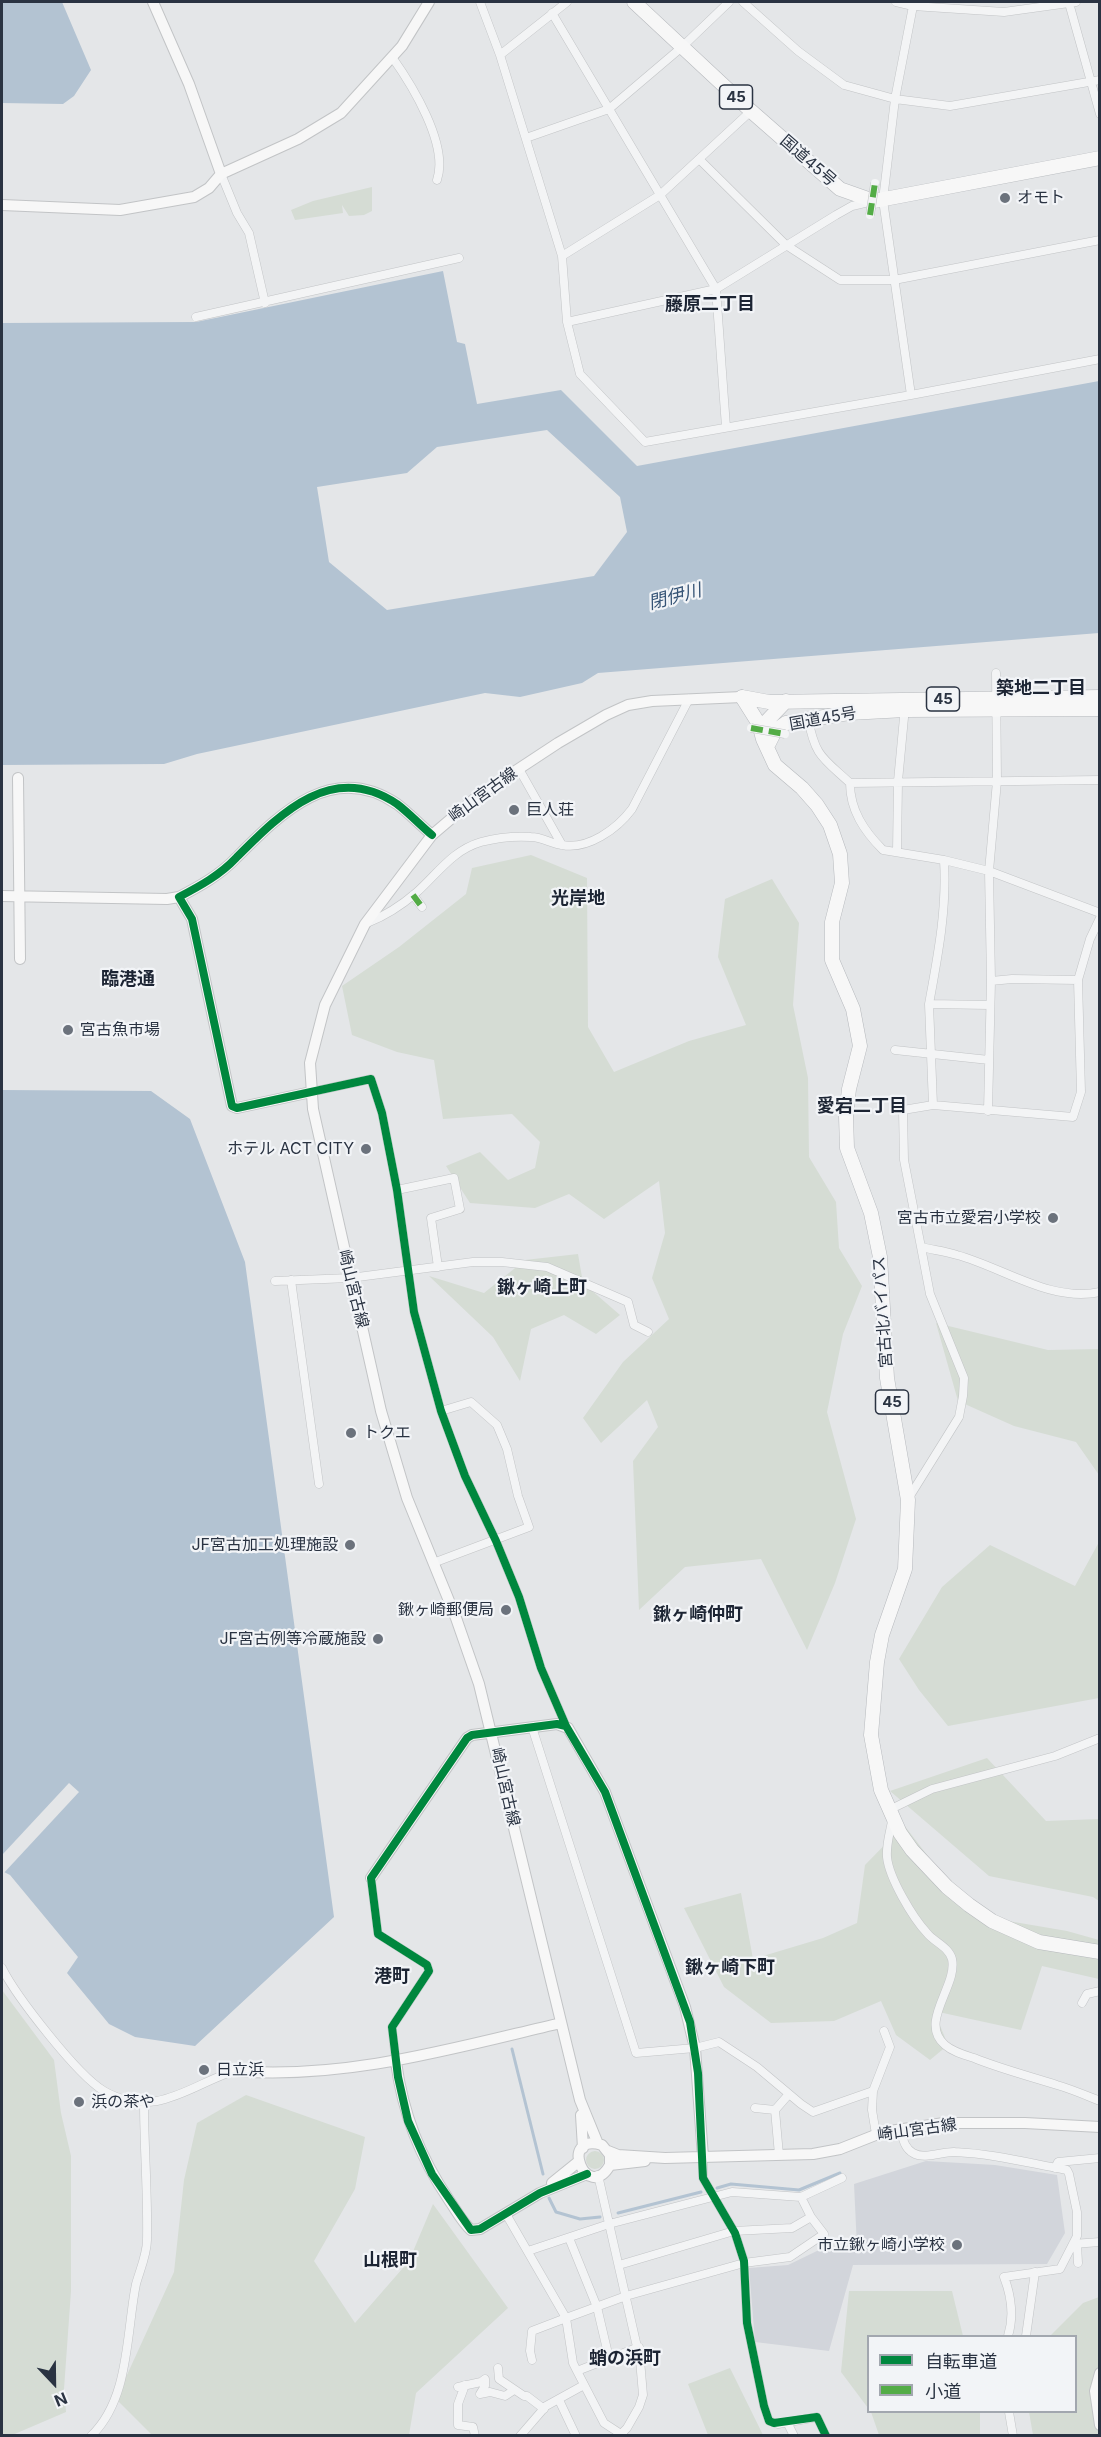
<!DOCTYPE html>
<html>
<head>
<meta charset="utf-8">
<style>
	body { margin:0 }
	#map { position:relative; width:1101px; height:2437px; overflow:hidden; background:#e4e6e8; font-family:Inter,"Noto Sans JP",sans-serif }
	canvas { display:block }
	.frame { position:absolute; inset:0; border:3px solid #2a3342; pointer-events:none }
	.legend { position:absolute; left:867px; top:2335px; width:210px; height:78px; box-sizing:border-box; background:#f2f4f7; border:2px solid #a2a7af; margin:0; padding:8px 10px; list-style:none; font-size:18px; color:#2a3342 }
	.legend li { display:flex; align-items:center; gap:12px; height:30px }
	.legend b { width:30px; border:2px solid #a2a7af }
	.north { position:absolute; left:24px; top:2353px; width:60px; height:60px; -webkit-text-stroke:4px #f2f4f7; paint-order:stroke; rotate:158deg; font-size:16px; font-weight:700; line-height:24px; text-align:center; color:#2a3342 }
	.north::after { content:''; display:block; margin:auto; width:21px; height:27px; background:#2a3342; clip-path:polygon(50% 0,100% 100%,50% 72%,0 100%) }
</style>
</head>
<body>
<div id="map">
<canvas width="1101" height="2437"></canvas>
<div class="frame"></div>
<ul class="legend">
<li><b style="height:8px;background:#00873e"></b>自転車道</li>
<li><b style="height:8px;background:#53ac46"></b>小道</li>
</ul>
<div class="north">N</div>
</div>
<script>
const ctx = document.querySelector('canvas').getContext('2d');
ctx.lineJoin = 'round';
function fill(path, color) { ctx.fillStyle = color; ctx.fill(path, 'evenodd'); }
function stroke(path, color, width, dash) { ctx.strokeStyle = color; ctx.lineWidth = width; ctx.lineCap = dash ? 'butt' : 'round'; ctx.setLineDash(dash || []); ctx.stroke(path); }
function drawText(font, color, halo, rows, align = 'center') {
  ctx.font = font + ' Inter,"Noto Sans JP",sans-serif'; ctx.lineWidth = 4.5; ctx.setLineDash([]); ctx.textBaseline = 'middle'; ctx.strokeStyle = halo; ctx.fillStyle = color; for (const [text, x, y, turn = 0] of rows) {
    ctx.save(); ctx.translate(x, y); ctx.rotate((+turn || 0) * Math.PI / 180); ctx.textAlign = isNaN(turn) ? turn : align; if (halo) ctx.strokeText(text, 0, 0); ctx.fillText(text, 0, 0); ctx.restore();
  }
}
const built = new Path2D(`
	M926,2161l69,4 62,10 8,58 -18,31 -194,1 -24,86 -74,-9 -6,-74 39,-3 31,-15 38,-3 -3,-63z`);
const green = new Path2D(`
	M372,187v24l-8,4 -15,1 -7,-11 1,8 -48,7 -4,-10 22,-9z
	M531,855l56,23 1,149 26,45 75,-31 57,-16 -28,-68 7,-58 47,-20 27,44 -6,82 15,73 1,79 27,45 3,46 23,38 -19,48 -16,78 29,107 -21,64 -28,67 -46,-91 -76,8 -46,43 -6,-149 25,-34 -11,-27 -46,43 -18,-25 40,-56 46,-43 -17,-41 13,-45 -6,-52 -55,38 -35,-25 -34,14 -65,-5 -24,-37 34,-14 28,28 27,-12 5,-26 -28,-28 -69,5 -9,-59 -37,-8 -45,-17 -10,-49 57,-39 67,-53 6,-26z
	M578,1254l5,29 37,32 -24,19 -32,-19 -33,14 -11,52 -27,-44 -64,-61 55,17 41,-33z
	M936,1323l112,27 51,-1v126l-23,-33 -62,-16 -56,-25z
	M1099,1542v156l-151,28 -29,-36 -20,-31 43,-72 48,-42 85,41z
	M987,1758l59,63 53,-2v82l-6,-4 -104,-21 -99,-85z
	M904,1825l69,90 94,16 32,9v39l-57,-13 -21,64 -87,-19 14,34 -18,15 -34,-25 -15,-34 -47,20 -63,2 -47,-36 -40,-79 57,-15 12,66 70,-21 34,-15 8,-58z
	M2,1990l52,70 7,53 10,43v135l-7,98 2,23 -56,24 -8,-1z
	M246,2095l119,42 -10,52 -41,72 41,62 54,-62 24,-57 75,104 -92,85 -7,42h-257l-36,-36 58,-127 10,-92 13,-57z
	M586 2160a9 9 0 1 1 18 0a9 9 0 1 1-18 0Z
	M849,2291h103l11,45h-95v72l-27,-36z
	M1099,2297v138h-66l-4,-23h47v-76h-26l33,-33z
	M730,2368l33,67h-55l-20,-51z
	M871,2412h109v23h-101z`);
const water = new Path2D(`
	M2,2h60l29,68 -17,26 -11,8 -61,-1z
	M443,271l14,71 8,2 12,60 84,-14 76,76 462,-85v252l-501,40 -16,10 -62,14 -35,-4 -288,61 -33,10 -162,1v-442l194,-1zM547,430l73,67 7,35 -33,44 -207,34 -58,-48 -12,-75 90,-14 30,-26z
	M2,1090l149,1 39,28 55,143 89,655 -139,129 -60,-9 -26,-13 -42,-51 11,-16 -68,-82 -8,-4z`);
const pier = new Path2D(`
	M69,1783l10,9 -77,83v-20z`);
const stream = new Path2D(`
	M512,2049l31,125
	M717,2188l14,-4 68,6 41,-17
	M549,2198l7,14 24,7 20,-2
	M618,2213l83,-21`);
const street = new Path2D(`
	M480,2l20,53 62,201 5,66 13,52 65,68 266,-47 189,-36
	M743,2l55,49 46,34 51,14 55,7 150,-26
	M896,2l17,4
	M1069,3l31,111
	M552,13l164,276 10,138
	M500,55l67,-53
	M392,57c20,28 57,88 45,123
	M526,138l83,-29 73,-62 47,-45
	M699,159l87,86 54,35h54l206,-40
	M221,174l16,39 12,20 16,70
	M562,256l98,-61 91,-84
	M196,317l263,-59
	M567,322l149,-33 120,-74 16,-9 17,-4
	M911,395l-28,-195 12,-101 18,-93 91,6 72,-10
	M808,718c7,39 15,40 42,65
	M519,769l43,76
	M1100,780l-250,3c0,27 14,48 33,67l61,10 45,11 111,42
	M897,852l1,-71 7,-74
	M944,860c3,49 -6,95 -15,144l60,1
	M413,895l9,12
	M1100,918l-10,21 -12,41 3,112 -8,25 -140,-12 -30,5 1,50 17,87c12,3 24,4 36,8 45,12 94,48 143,37
	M367,923c18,-7 35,-18 50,-31 21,-19 36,-42 64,-50 15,-4 34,-6 50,-5 11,0 21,7 31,8 26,5 55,-16 70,-36l57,-110
	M991,981l21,-2 66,1
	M929,1004l4,101
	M895,1050l94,10
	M311,1092l60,-13 11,34 15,77 17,122 27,99 24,65 31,65 23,56 22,71 25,58
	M988,1111l3,-130 -2,-110 8,-90 -1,-108
	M397,1190l57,-12 6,31 -29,9 7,49
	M291,1280l28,204
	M275,1281l75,-3 123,-16h29l45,5 81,35 6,23 14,7
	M908,1499l51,-82 4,-21 1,-18 -34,-84 -9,-47
	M433,1563l96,-36 -11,-31 -11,-47 -10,-24 -26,-23 -30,9
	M532,1727l104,326 59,-5 24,-6 38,25 44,37 12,8 60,-21 -1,19 4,24
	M889,1810l43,-21 123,-33 45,-18
	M892,1821c-2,12 -6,23 -5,36 2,21 26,61 40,76 7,9 22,14 25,26 6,27 -34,63 -7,86 8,7 19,10 29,13 27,11 55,18 83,27 14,4 28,10 43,16
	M371,1878l7,56 49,31 2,6 -37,56 4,35
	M2,1968c14,28 75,107 102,123 15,9 36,13 53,10 27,-5 51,-22 77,-30
	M1082,2003l5,-9 13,-3
	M873,2091l17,-44 -6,-16
	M755,2108l20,2
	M900,2129c3,9 4,19 13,24 12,7 30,-2 42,-1 40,2 73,11 112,18l2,4 8,38v24l-17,33 -56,8c7,18 10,40 4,59
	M779,2155l-4,-45 14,-16
	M703,2157v21l32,55 9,28 3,62 17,83 5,15 9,3 39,-7 9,19
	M1055,2168l3,-6 42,-4
	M598,2175l42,185 3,35 -4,12 -12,21 -8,8
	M801,2197l41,-19
	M506,2214l60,104 60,-22 118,-33 46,-6 34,-23 -13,-17 -10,-20 -69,-5 -123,32 -81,27
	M569,2238l28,69 12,51
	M1073,2244l27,-2
	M1077,2244l1,19
	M619,2265l115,-34 58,-3 19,-11
	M1026,2336l9,-64
	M532,2360l-2,-9 2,-20 34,-13 7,45 4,8 62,-24
	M498,2368l1,11 25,17h3l17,13
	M577,2371l27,52 20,13
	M465,2385l-7,19v21l15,2 2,9
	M458,2387l23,-5 4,-3v7l-5,8 10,-2 15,4 9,-6
	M559,2400l17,36
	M1009,2412l4,24
	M787,2422l7,14
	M91,2436c39,-37 35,-103 45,-152 4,-14 11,-30 11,-44 1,-46 -3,-92 -3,-138
	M520,2436l26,-30 38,-21`);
const secondary = new Path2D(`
	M153,2l36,82 32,90
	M2,205l118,5 74,-13 15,-9 12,-14 77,-35 43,-26 61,-67 27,-44
	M18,778l2,181
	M2,896l165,3 12,-2
	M311,1092l-74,16 -5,-2 -40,-187 -13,-22c21,-11 41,-22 57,-39 44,-44 96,-98 161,-54 12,9 23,21 35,31
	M371,1878l96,-140 5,-3 85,-11 11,4 37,64 80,215 10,41 8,109
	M396,2062c7,52 24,95 53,138 7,10 13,22 22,30l9,-1 60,-36 47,-19
	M234,2071c112,9 220,-23 327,-48
	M581,2115l2,33
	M598,2144l-18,-44 -101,-416 -23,-66 -49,-120 -26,-87 -68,-302 -3,-46 15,-58 40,-81 67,-89 47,-40 79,-52 48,-28 22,-10 24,-4 90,-4
	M608,2151l10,4 47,3 148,-4 27,-5 43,-17 61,-9h81l75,4
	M610,2165v-10l-8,-10c-45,-13 -15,60 8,20l35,-4
	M552,2183l26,-21
	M1100,2373l-5,18 5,34`);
const highway = new Path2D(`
	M634,2l117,109 89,78 34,12 226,-43
	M742,697l17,27 4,15 12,26 27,23 15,17 13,20 10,29 2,29 -10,39v38l21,49 7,37 -11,43 -3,27 1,32 24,65 9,44 7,121 21,122 -3,69 -23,66 -5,27 -6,73 10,55 19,43 12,17 35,37 22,18 23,16 47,21 61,10
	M742,697l27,5 331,-5
	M763,737l3,-15 20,-21
	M769,743l6,-12 11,-8 63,-10 56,-3 195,-1`);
const streetBridge = new Path2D(`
	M870,215l5,-32
	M751,728l34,6`);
const quiet = new Path2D(`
	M870,215l5,-32
	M751,728l34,6
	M413,895l9,12`);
const cycleway = new Path2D(`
	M432,835c-12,-10 -23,-22 -35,-31 -65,-44 -117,10 -161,54 -16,17 -36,28 -57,39l13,22 40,187 5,2 134,-29 11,34 15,77 17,122 27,99 24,65 31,65 23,56 22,71 25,58
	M587,2174l-47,19 -60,36 -9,1 -39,-56 -24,-53 -10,-44 -6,-50 37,-56 -2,-6 -49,-31 -7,-56 96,-140 5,-3 85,-11 9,2 39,66 85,230 8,51 5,105 32,55 9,28 3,62 17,83 5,15 5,2 43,-6 9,19`);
const markers = [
	[1005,198,6,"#6b727c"],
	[514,810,6,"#6b727c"],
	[68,1030,6,"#6b727c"],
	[366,1149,6,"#6b727c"],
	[1053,1218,6,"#6b727c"],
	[351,1433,6,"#6b727c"],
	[350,1545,6,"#6b727c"],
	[506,1610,6,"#6b727c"],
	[378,1639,6,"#6b727c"],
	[204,2070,6,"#6b727c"],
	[79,2102,6,"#6b727c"],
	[957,2245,6,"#6b727c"]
];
const shields = [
	[736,97,33],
	[943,699,33],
	[892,1402,33]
];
const shieldNames = [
	["45",736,97],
	["45",943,699],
	["45",892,1402]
];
const streetNames = [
	["国道45号",808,161,41],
	["国道45号",823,719,-10],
	["崎山宮古線",483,795,-36],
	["崎山宮古線",353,1289,76],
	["宮古北バイパス",883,1312,-94],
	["崎山宮古線",505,1787,77],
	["崎山宮古線",917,2130,-8]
];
const poiNames = [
	["オモト",1017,198],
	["巨人荘",526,810],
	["宮古魚市場",80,1030],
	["ホテル ACT CITY",354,1149,"right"],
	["宮古市立愛宕小学校",1041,1218,"right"],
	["トクエ",363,1433],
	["JF宮古加工処理施設",338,1545,"right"],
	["鍬ヶ崎郵便局",494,1610,"right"],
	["JF宮古例等冷蔵施設",366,1639,"right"],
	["日立浜",216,2070],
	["浜の茶や",91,2102],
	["市立鍬ヶ崎小学校",945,2245,"right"]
];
const neighbourhoodNames = [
	["藤原二丁目",710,305],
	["築地二丁目",1041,689],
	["光岸地",578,899],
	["臨港通",128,980],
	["愛宕二丁目",862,1107],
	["鍬ヶ崎上町",542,1288],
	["鍬ヶ崎仲町",698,1615],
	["鍬ヶ崎下町",730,1968],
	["港町",392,1977],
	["山根町",390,2261],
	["蛸の浜町",625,2359]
];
const waterNames = [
	["閉伊川",675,597,-15]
];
fill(built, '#d2d5db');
fill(green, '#d5dcd4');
fill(water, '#b3c3d2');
fill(pier, '#e4e6e8');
stroke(stream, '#b3c3d2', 3);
stroke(street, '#c2c4c6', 9);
stroke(secondary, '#c2c4c6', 12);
stroke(highway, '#b6b9bd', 15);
stroke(street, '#f3f4f5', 8);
stroke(secondary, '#f7f7f7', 10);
stroke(highway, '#f7f7f7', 14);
stroke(streetBridge, '#c2c4c6', 9, []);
stroke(streetBridge, '#f3f4f5', 8);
stroke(quiet, '#53ac46', 6, [12, 6]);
stroke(cycleway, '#00873e', 8);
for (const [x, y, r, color] of markers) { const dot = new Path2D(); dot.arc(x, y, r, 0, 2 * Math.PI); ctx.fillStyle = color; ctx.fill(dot); stroke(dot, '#f2f4f7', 2); }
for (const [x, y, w] of shields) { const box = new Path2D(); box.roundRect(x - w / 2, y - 12, w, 24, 4.5); ctx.fillStyle = '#f2f4f7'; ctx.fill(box); stroke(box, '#2a3342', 1.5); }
drawText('bold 15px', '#2a3342', null, shieldNames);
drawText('16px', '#2a3342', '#f2f4f7', streetNames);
drawText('16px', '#2a3342', '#f2f4f7', poiNames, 'left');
drawText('bold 18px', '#1c2433', '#f2f4f7', neighbourhoodNames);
drawText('italic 18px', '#355375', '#f2f4f7', waterNames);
</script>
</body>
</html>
